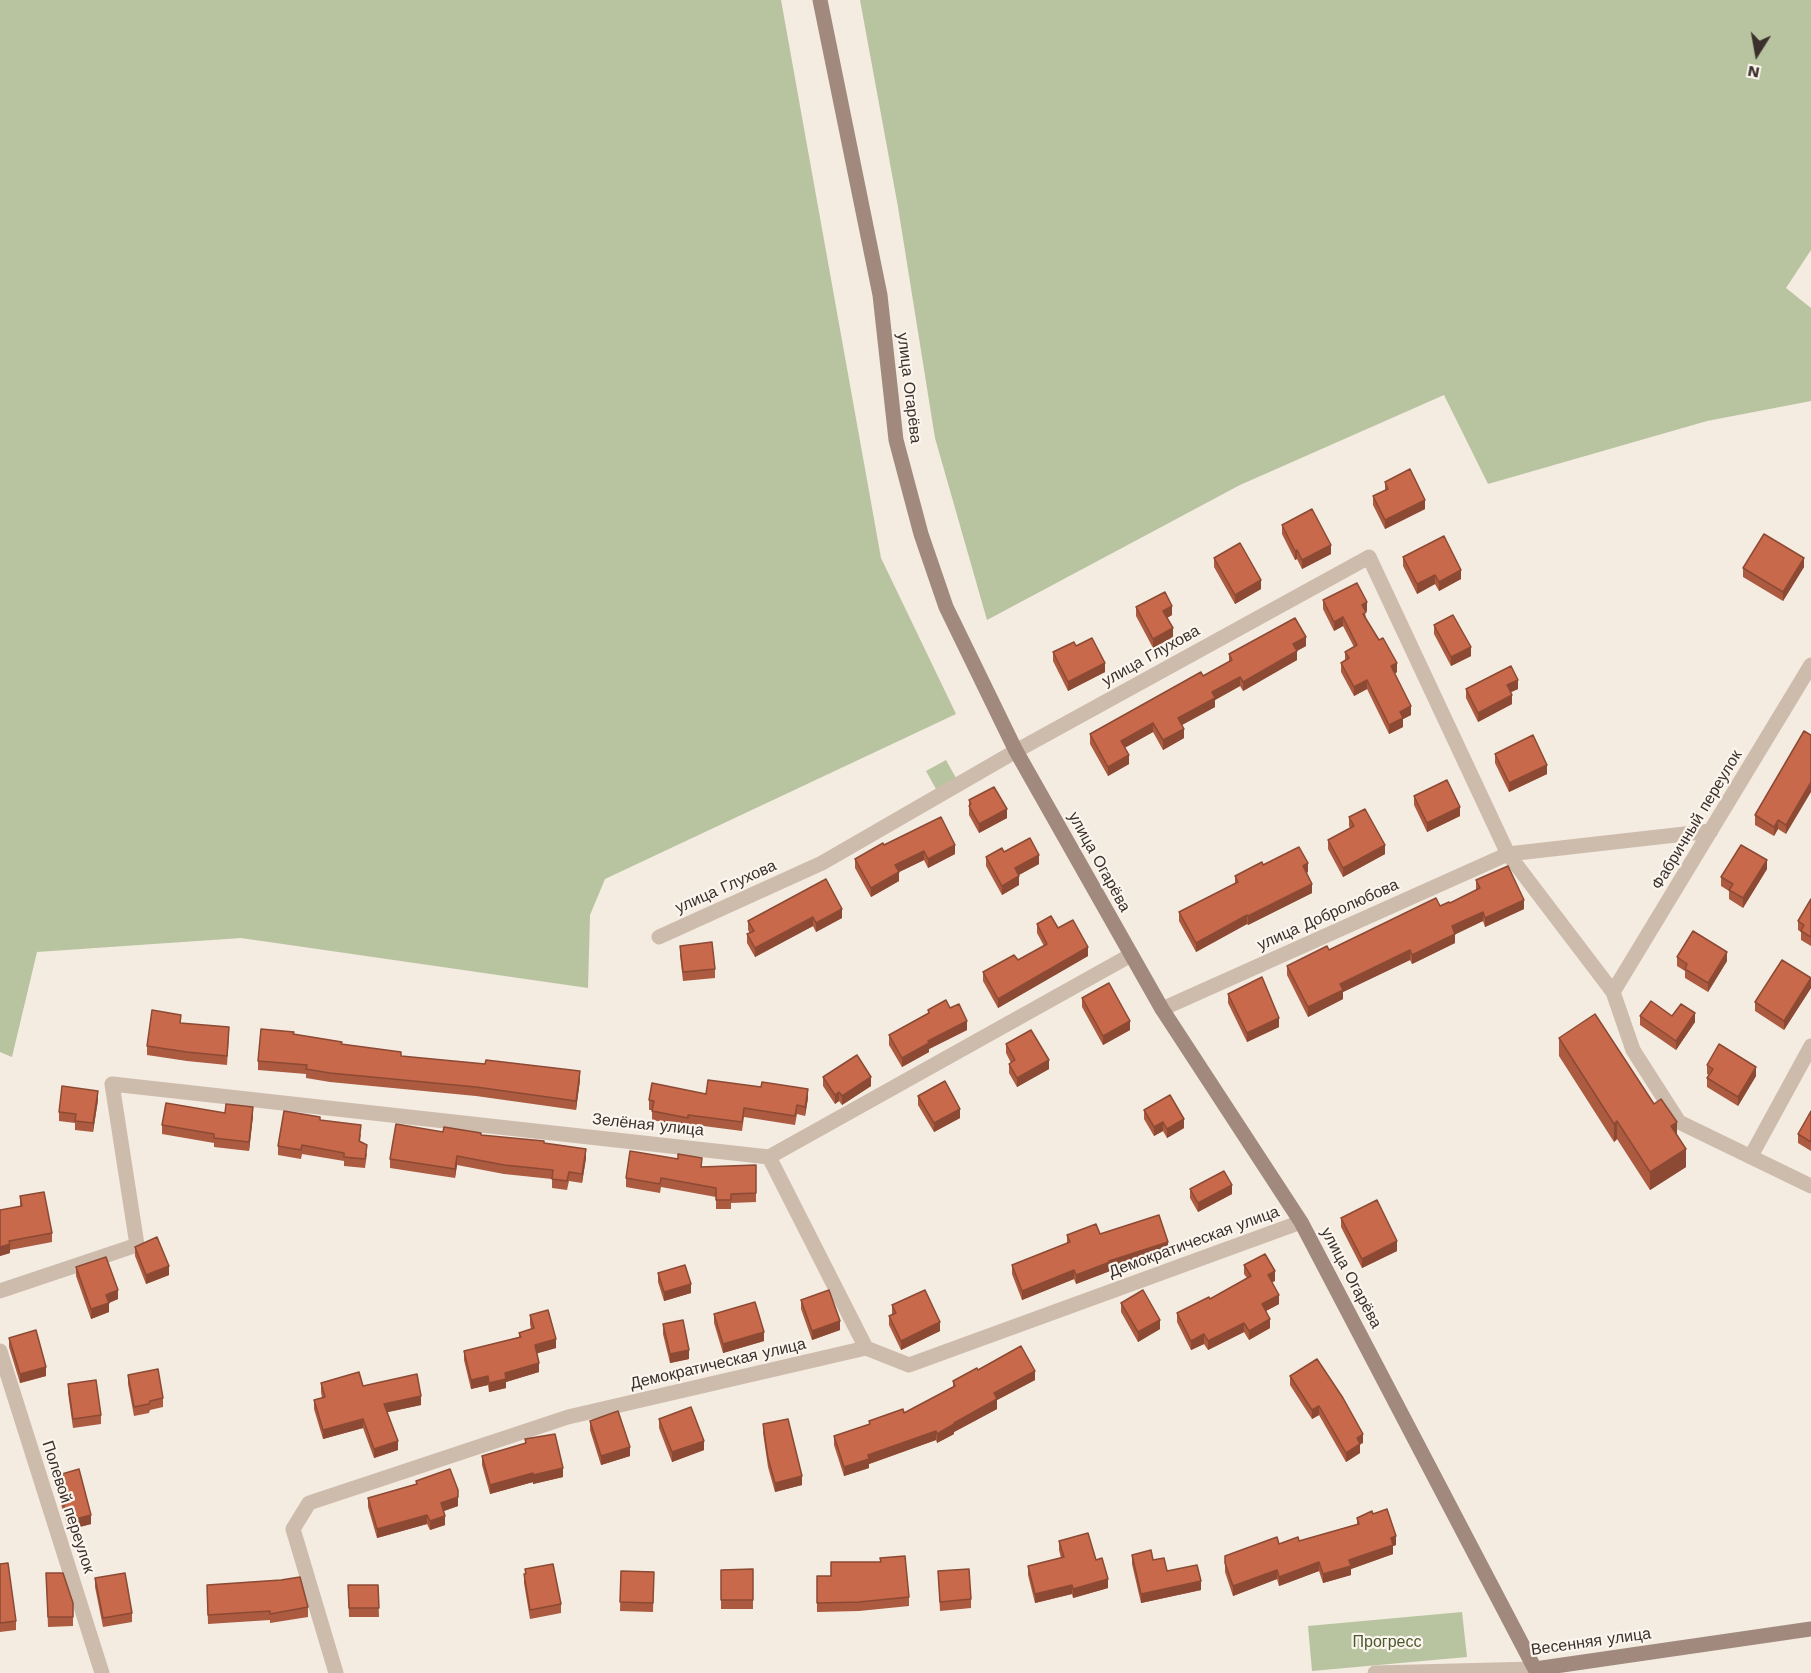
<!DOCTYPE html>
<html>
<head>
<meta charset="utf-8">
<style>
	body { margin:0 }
	#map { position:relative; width:1811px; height:1673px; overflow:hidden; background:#f4ebe1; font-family:"Work Sans",sans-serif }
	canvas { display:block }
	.north { position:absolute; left:1727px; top:24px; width:60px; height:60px; -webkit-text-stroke:4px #fbf5ee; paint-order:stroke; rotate:191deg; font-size:16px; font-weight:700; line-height:24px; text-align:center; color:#3b302b }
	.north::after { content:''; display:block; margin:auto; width:21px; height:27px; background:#3b302b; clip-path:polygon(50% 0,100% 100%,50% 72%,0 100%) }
</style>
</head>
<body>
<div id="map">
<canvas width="1811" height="1673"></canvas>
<div class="north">N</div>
</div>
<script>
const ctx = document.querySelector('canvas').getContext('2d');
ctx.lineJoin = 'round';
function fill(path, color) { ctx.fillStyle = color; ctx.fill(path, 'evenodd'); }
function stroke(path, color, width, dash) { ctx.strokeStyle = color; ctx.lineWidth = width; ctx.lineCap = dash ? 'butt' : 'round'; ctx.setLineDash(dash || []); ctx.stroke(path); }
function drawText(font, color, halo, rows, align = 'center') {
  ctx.font = font + ' "Work Sans",sans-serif'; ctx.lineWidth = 4.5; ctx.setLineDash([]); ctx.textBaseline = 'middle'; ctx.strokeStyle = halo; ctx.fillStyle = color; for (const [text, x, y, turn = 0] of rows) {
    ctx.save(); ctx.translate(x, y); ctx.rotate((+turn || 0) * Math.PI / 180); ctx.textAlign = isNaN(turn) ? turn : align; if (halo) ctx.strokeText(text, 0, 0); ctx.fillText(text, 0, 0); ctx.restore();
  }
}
const green = new Path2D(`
	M0,0h781l100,558 75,156 -351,165 -15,36 -2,73 -347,-50 -204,14 -25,105 -12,-5z
	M860,0h951v250l-25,38 25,20v93l-104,20 -219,63 -44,-89 -204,90 -253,135 -52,-182 -37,-231z
	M946,760l10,18 -20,11 -10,-18z
	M1462,1612l5,45 -155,14 -4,-45z`);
const street = new Path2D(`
	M659,937l163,-74 194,-112 353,-194 139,297 105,138 20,58 46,72 132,64
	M1613,992l198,-327
	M1162,1009l346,-155 203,-23
	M1751,1156l60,-110
	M769,1157l97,191
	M0,1291l137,-46 -25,-161 657,73 362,-202
	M0,1351l102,322
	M336,1673l-43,-144 16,-26 259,-86 298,-69 43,17 392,-143
	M1375,1673l160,-4`);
const secondary = new Path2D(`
	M820,0l60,295 16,145 25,94 25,73 70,144 146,258 139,213 234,447 276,-40`);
const wall = new Path2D(`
	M1385,482l40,27 -40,20 -12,-24v-9l12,-6z
	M1282,525l49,29 -29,15 -5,-10 -2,1 -13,-26z
	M1403,557l58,22 -22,12 -4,-7 -18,10 -14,-28z
	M1214,558l47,31 -26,15 -21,-37z
	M1804,567l-21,34 -40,-24v-9z
	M1323,600l44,11 -2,1 1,6 31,54 -2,2 16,41 -8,4v8l-14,7 -22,-45 -13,7 -13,-24v-9l4,-3v-8l9,-5 -11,-21 -9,5 -11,-22z
	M1136,607l36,8 -5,3 6,19 -20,11 -17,-32z
	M1434,625l37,31 -20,10 -17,-32z
	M1076,646l29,26 -37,19 -15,-30v-9z
	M1306,646l-9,5v9l-54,31 -3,-5 -25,14v7l-33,18 2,13 -21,12 -10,-18 -29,16 5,16 -21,12 -18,-32v-10l139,-72v-8z
	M1466,689h52l-7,3 1,12 -34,18 -12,-24z
	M1804,731l-18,103 -8,-5 -4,7 -19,-11v-10z
	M1495,754l52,20 -38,18 -14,-29z
	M1414,796l46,20 -33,16 -13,-27z
	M969,800l38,18 -28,15 -10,-18z
	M1349,817l36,37 -42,23 -15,-28v-9l22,-12 -1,-2z
	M884,845l71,9 -27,14 -4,-8 -25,12v9l-28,16 -16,-29v-9z
	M1004,852l35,12 -20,11v10l-17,10 -16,-29v-9z
	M1263,865l45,7 -2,1 6,20 -64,32 -1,-1 -51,28 -17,-31v-9l56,-28v-8z
	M1767,869l-24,39 -14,-9v-8l-8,-5v-9z
	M826,879l16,39 -26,14 -3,-6 -58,31 -8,-14v-9l3,-1 -2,-3v-9z
	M1476,880l48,29 -39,18 -2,-6 -28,13v9l-43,21 -2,-4 -67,32v7l-35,18 -21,-42v-9l163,-63 26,-13z
	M1811,899v47l-10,-6v-8l-3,-2v-9z
	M1037,924l21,4 30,28 -90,52 -15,-27v-9l35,-12 26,-14 -7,-13z
	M680,946l35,23v9l-32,3 -3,-26z
	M1677,957l50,4 -19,31 -23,-14v-7l-8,-5z
	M1811,988l-27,42 -29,-19v-9z
	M1228,994l51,33 -32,15 -19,-39z
	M1082,998l48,32 -27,15 -21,-38z
	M950,1008l17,22 -38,19v3l-27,15 -13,-22v-10l39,-22v-3z
	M1640,1016h32l23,6 -19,28 -36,-25z
	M293,1034l108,22 179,24 -4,30 -100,-14 -146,-14 -24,-4v-4l-48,-4v-9z
	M229,1036l-2,29 -40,-4 -40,-6v-9z
	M1559,1038l95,66 23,30 9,33 -36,23 -33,-51 -3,3 -55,-86z
	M1006,1044l43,25 -32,18 -8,-14v-9l2,-1 -5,-10z
	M1707,1065l49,11 -18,30 -31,-19v-9l2,-3 -2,-1z
	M823,1077l48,9 -29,19 -3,-4 -4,3 -12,-18z
	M706,1094l102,4 -3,18 -8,-2 -2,11 -51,-8 -2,14 -54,-7v3l-36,-7v-10h-3v-10z
	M918,1096l42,22 -26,14 -16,-27z
	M98,1100l-5,32 -18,-2v-7l-16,-2v-9z
	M1144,1110l40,18 -17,10 -4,-7 -9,5 -10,-17z
	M1811,1111v40l-13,-8v-9z
	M225,1113l28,3 -4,35 -35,-4v-4l-52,-9v-9z
	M320,1120l41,14 -1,8 7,12 -2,14 -21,-2v-5l-42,-7 -1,5 -23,-4v-9z
	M443,1132l38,3 63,8 42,15 -4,25 -13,-2 -2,9 -15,-2v-9l-48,-5 -47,-9 -2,13 -65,-10v-9z
	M756,1165v37l-25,1v6h-15v-12l-55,-10 -1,6 -34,-6v-9l76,-11z
	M1190,1189l42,5 -34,18 -8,-14z
	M20,1196l32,37v9l-42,8v3l-10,3 20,-50z
	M1341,1218l56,33 -35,17 -21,-41z
	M1100,1234l68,17 -58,18v2l-34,13 -2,-5 -52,21 -10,-26v-9l55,-22v-8z
	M135,1247l34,28 -23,9 -11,-28z
	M1244,1265l31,16 -3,1 7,22 -13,7 4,17 -21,12 -5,-8 -36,18 -4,-6 -13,6 -14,-28v-9l33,-14 37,-21 -3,-4z
	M76,1267l42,32 -9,4v9l-18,7 -15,-43z
	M658,1273l33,20 -27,8 -6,-19z
	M801,1300l39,30 -28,10 -11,-31z
	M1121,1303l39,26 -22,13 -17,-30z
	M892,1305l48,26 -39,19 -12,-25v-9l3,-2z
	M714,1314l50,27 -41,12 -9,-30z
	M530,1315l26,33 -19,5 2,19 -33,10v6l-17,4 -1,-7 -17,4 -7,-29v-9l55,-14v-4l12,-4 -1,-5z
	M663,1324l26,35 -19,4 -7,-29z
	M9,1338l37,38 -26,7 -11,-36z
	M978,1370l57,10 -38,20v9l-43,23v2l-17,9 -1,-3 -67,24v4l-25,8 -10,-31v-9l35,-12v-3l35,-8 49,-26v-6z
	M128,1375l35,23v9l-13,3 -1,3 -15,3 -6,-32z
	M1290,1376l73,67 -3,1v9l-14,9 -27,-47 -7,4 -22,-34z
	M321,1383l42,3 58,19 -34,7 11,38 -24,8 -11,-30 -40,11 -9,-30v-9l8,-2 -1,-6z
	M68,1384l33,31v9l-28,4 -5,-35z
	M659,1419l45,31 -32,12 -13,-34z
	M590,1421l40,35 -29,9 -11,-35z
	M763,1424l39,61 -27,7 -7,-25 -5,-34z
	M525,1439l38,38 -30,7v-2l-43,12 -8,-29v-9l43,-12z
	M62,1474l29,50 -23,6 -10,-37v-9l5,-1z
	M416,1481l42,25 -14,5 1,14 -15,5 -3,-6 -50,14 -9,-31v-9l48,-14z
	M1373,1514l23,31 -3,1v8l-42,15v6l-28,8 -4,-12 -40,15 -2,-7 -44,17 -8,-24v-16l54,-12 20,-3 58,-17v-6z
	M1059,1541l37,19 12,28 -35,10 -1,-4 -37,9 -7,-28v-9l33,-8 -2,-8z
	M1132,1555l21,5 14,11 34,19 -60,13 -9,-39z
	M0,1564l16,57v9l-16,2z
	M525,1569l36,35v9l-31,6 -6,-36v-9h1z
	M753,1569v40h-32v-39z
	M621,1571l33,1 -1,40 -33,-1z
	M938,1571l33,28v9l-31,3z
	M46,1573l27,30v23l-25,1z
	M817,1576l92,21v9l-50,5 -42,1z
	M95,1578l37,35v9l-29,5 -8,-40z
	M207,1585l101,22v10l-38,6v-3l-62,4z
	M348,1585h30l1,32h-30z`);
const shadedWall = new Path2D(`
	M1425,500v9l-40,20v-9z
	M1331,545v9l-29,15v-9z
	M1297,550v9l-2,1v-9z
	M1804,558v9l-21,34v-9z
	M1461,570v9l-22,12v-9z
	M1435,575v9l-18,10v-10z
	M1261,580v9l-26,15v-9z
	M1367,602v9l-5,3v-9z
	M1172,606v9l-9,5v-9z
	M1343,617v9l-9,5v-9z
	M1173,628v9l-20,11v-9z
	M1306,637v9l-13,7v-9z
	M1471,647v9l-20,10v-9z
	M1297,651v9l-54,31v-9z
	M1105,663v9l-37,19v-9z
	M1397,663v9l-6,3v-9z
	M1240,677v9l-25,14v7l-37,20v-9l34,-26z
	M1367,680v9l-13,7v-9z
	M1518,680v9l-11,5v-9z
	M1512,695v9l-34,18v-9z
	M1411,706v9l-8,4v8l-14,7v-9l11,-13z
	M1153,723v9l-32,18v-9z
	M1184,729v9l-21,12v-10z
	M1129,755v9l-21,12v-9z
	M1547,765v9l-38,18v-9z
	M1811,782v10l-25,42v-9z
	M1460,807v9l-33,16v-9z
	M1007,809v9l-28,15v-9z
	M1778,820v9l-4,7v-9z
	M955,845v9l-27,14v-9z
	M1385,845v9l-42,23v-9z
	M924,851v9l-29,14v-9z
	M1039,855v9l-24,13v-9z
	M1767,860v9l-24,39v-10z
	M1308,863v9l-5,3v-9z
	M899,872v9l-28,16v-9z
	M1019,876v9l-17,10v-9z
	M1312,884v9l-64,32v-9z
	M1524,900v9l-39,18v-9z
	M842,909v9l-26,14v-9z
	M1483,912v9l-31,15v-10z
	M1247,915v9l-51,28v-9z
	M813,917v9l-58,31v-9z
	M1455,934v9l-43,21v-9z
	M1088,947v9l-90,52v-9z
	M1410,950v10l-67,32v7l-35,18v-10l32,-23z
	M1727,952v9l-19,31v-9z
	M1811,978v10l-27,42v-9z
	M1695,1013v9l-19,28v-9z
	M1279,1018v9l-32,15v-9z
	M967,1021v9l-38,19v3l-27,15v-9l26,-17z
	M1130,1021v9l-27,15v-9z
	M1049,1060v9l-32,18v-9z
	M1756,1067v9l-18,30v-9z
	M580,1071v9l-4,30v-9z
	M871,1077v9l-29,19v-9z
	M808,1089v9l-3,18v-9z
	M98,1091v9l-5,32v-9z
	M839,1092v9l-4,3v-9z
	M253,1107v9l-4,35v-9z
	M960,1109v9l-26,14v-9z
	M1184,1119v9l-17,10v-9z
	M1617,1121v18l-3,3v-18z
	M1163,1122v9l-9,5v-9z
	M1677,1122v18l-6,-14z
	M586,1149v9l-4,25v-9z
	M1686,1149v18l-36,23v-18z
	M457,1156v9l-2,13v-9z
	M1232,1185v9l-34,18v-9z
	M1397,1241v10l-35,17v-9z
	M1168,1242v9l-58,18v2l-34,13v-9l33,-14z
	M10,1244v9l-10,3v-9z
	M169,1266v9l-23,9v-9z
	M1074,1270v9l-52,21v-9z
	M1275,1271v10l-7,3v-9z
	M691,1284v9l-27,8v-9z
	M118,1290v9l-12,5v-9z
	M1279,1295v9l-17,9v-9z
	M109,1303v9l-18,7v-10z
	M1270,1319v9l-21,12v-9z
	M1160,1320v9l-22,13v-10z
	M840,1321v9l-28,10v-9z
	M940,1322v9l-39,19v-9z
	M1244,1323v9l-36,18v-9z
	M764,1332v9l-41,12v-9z
	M1204,1334v10l-13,6v-9z
	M556,1339v9l-21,6v-9z
	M689,1350v9l-19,4v-9z
	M539,1363v9l-33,10v6l-17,4v-9l16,-10z
	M46,1367v9l-26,7v-9z
	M1035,1371v9l-38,20v9l-43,23v2l-17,9v-9l57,-41z
	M488,1376v9l-17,4v-9z
	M421,1396v9l-37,8v-9z
	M1319,1406v9l-7,4v-9z
	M363,1419v9l-40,11v-9z
	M936,1431v9l-67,24v4l-25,8v-9l24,-12z
	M1363,1434v9l-3,1v9l-14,9v-9l11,-15z
	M398,1441v9l-24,8v-9z
	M704,1441v9l-32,12v-10z
	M630,1447v9l-29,9v-9z
	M563,1468v9l-30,7v-9z
	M533,1473v9l-43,12v-9z
	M802,1476v9l-27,7v-9z
	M458,1497v9l-17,6v-9z
	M91,1515v9l-23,6v-9z
	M427,1515v9l-50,14v-9z
	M445,1516v9l-15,5v-9z
	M1396,1536v9l-3,1v8l-42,15v6l-28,8v-9l68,-36z
	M1319,1562v9l-40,15v-9z
	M1277,1570v9l-44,17v-10z
	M1108,1579v9l-35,10v-9z
	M1201,1581v9l-60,13v-9z
	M1072,1585v9l-37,9v-9z`);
const building = new Path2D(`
	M1410,469l15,31 -40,20 -12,-24 15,-7 -3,-7z
	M1312,509l19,36 -29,15 -5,-10 -2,1 -13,-26z
	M1764,534l40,24 -21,34 -40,-24z
	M1444,536l17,34 -22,12 -4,-7 -18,9 -14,-27z
	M1240,543l21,37 -26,15 -21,-37z
	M1357,583l10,19 -5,3 4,7 -3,2 16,26 4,-2 14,25 -6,3 20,40 -11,6 3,6 -14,7 -22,-45 -13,7 -13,-24 8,-5 -4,-6 12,-7 -14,-28 -9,5 -11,-22z
	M1165,592l7,14 -9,5 10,17 -20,11 -17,-32z
	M1453,615l18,32 -20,10 -17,-32z
	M1295,618l11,19 -13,7 4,7 -54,31 -3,-5 -28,15 3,6 -37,20 6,11 -21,11 -10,-17 -32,18 8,14 -21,12 -18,-33 111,-62 2,4 29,-16 -3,-6z
	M1092,638l13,25 -37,19 -15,-30 21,-10 2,4z
	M1511,666l7,14 -11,5 5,10 -34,18 -12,-24z
	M1804,731l7,4v47l-25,43 -8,-5 -4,7 -19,-12z
	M1533,735l14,30 -38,18 -14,-29z
	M1447,780l13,27 -33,16 -13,-27z
	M994,787l13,22 -28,15 -10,-18 2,-2 -2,-4z
	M1365,809l20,36 -42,23 -15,-28 26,-14 -5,-9z
	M941,817l14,28 -27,14 -4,-8 -29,14 4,7 -28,16 -16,-29 28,-16 1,2z
	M1030,838l9,17 -24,13 4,8 -17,10 -16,-29 16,-9 2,4z
	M1741,845l26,15 -24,38 -14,-8 4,-6 -12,-7z
	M1299,847l9,16 -5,3 9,18 -64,32 -1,-1 -51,28 -17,-31 59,-30 -3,-6 27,-14 1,3z
	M1508,866l16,34 -39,18 -2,-6 -31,14 3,8 -43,21 -2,-5 -70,34 3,6 -35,17 -21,-41 40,-20 2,4 107,-52 4,8 9,-4 1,1 30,-15 -4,-8z
	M826,879l16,30 -26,14 -3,-6 -58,31 -8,-14 7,-3 -6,-10z
	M1811,899v38l-10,-6 3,-6 -6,-4z
	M1051,916l7,12 15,-8 15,27 -90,52 -15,-27 31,-17 4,5 29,-16 -10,-20z
	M1693,931l34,21 -19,31 -23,-14 2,-5 -10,-7z
	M712,942l3,27 -32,3 -3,-26z
	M1782,960l29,18 -27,43 -29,-19z
	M1262,977l17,41 -32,15 -19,-39z
	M1109,983l21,38 -27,15 -21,-38z
	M946,1000l4,8 9,-4 8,17 -39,20 1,2 -27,15 -13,-23 40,-22 -1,-3z
	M1651,1001l21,15 9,-12 14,9 -19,28 -36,-25z
	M152,1010l29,5 -1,8 49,4 -2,29 -40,-4 -40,-6z
	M1595,1014l59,90 7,-5 16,23 -6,4 15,23 -36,23 -33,-51 -3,3 -55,-86z
	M261,1029l33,3 -1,2 49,8 -1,2 60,8v4l84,8 1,-4 94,11 -4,30 -100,-14 -146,-14 -24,-4 1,-4 -49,-4z
	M1031,1030l18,30 -32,18 -8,-14 6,-4 -9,-16z
	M1719,1044l37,23 -18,30 -31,-19 6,-9 -6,-4z
	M857,1055l14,22 -29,19 -3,-4 -4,3 -12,-18z
	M708,1080l53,7 1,-5 46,7 -3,18 -8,-2 -2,11 -51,-8 -2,14 -54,-7v3l-36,-7 2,-10 -5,-1 3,-17 54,11z
	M945,1081l15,28 -26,14 -16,-27z
	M62,1086l36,5 -5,32 -18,-2 1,-7 -17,-2z
	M1170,1095l14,24 -17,10 -4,-7 -9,5 -10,-17z
	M166,1103l59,10 1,-9 27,3 -4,35 -35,-4v-4l-52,-9z
	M284,1111l36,6v3l41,5 -2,16 8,4 -2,14 -21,-2v-4l-42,-8 -1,5 -23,-4z
	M1811,1111v31l-13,-8z
	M396,1124l47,8 1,-5 37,6v2l63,6v2l42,6 -4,25 -13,-2 -2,9 -15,-2 1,-9 -49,-5 -47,-9 -2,13 -65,-10z
	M630,1151l48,8v-5l24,4 -1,9 55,-2v28l-25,1v6h-15v-12l-55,-10 -1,6 -34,-6z
	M1224,1171l8,14 -34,18 -8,-14z
	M44,1192l8,41 -43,8 1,3 -10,3v-37l22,-4 -2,-10z
	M1377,1200l20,41 -35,18 -21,-41z
	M1159,1215l9,27 -59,19 1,1 -34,13 -2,-5 -52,21 -10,-26 58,-23 -3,-7 29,-11 4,10z
	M157,1237l12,29 -23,9 -11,-28z
	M1265,1254l10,17 -7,4 11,20 -17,9 8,15 -21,12 -5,-8 -36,18 -4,-7 -13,7 -14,-28 32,-16 1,2 41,-23 -7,-11z
	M106,1257l12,33 -12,5 3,8 -18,6 -15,-42z
	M685,1265l6,19 -27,8 -6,-19z
	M829,1290l11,31 -28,10 -11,-31z
	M925,1290l15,32 -39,19 -12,-25 7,-3 -4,-8z
	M1143,1290l17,30 -22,12 -17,-29z
	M755,1302l9,30 -41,12 -9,-30z
	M548,1310l8,29 -21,6 4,18 -34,10 1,6 -17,4 -1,-7 -17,4 -7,-29 57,-14 -2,-4 15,-5 -4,-13z
	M683,1320l6,30 -19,4 -7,-30z
	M36,1330l10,37 -26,7 -11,-36z
	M1021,1346l14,25 -41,22 3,6 -43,24v1l-17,10 -1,-3 -68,24 1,4 -25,8 -10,-31 36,-12 -1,-3 34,-12 1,4 51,-27 -2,-5 24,-13 1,2z
	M1317,1359l26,39 20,36 -6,4 3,6 -14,9 -27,-47 -7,4 -22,-34z
	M158,1369l5,29 -13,3 -1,3 -15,3 -6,-32z
	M359,1372l4,14 54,-12 4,22 -37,8 14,37 -24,8 -11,-30 -40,11 -9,-30 11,-3 -4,-14z
	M96,1380l5,35 -28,4 -5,-35z
	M691,1407l13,34 -32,11 -13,-33z
	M618,1411l12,36 -29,9 -11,-35z
	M788,1419l14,57 -27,7 -7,-25 -5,-34z
	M555,1434l8,34 -30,7v-2l-43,12 -8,-29 44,-13 -1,-4z
	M79,1469l12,46 -23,6 -10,-37 7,-2 -3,-8z
	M450,1469l8,21v7l-17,6 4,13 -15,5 -3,-6 -50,14 -9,-31 49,-14 -1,-3z
	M1387,1509l9,27 -5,2 2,7 -44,15 2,6 -28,8 -4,-12 -40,15 -2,-7 -44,16 -8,-23v-7l52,-19 2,7 19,-7 1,4 60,-17 -2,-6 15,-7 1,3z
	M1088,1533l8,27 6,-2 6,21 -35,10 -1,-4 -37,9 -7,-28 36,-9 -5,-16z
	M1151,1550l2,10 11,-2 3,13 30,-6 4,16 -60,13 -9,-39z
	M905,1556l4,41 -50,5 -42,1v-27h14v-14h50l-1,-4z
	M8,1563l8,58 -16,2v-59z
	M553,1564l8,40 -31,6 -6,-36h2l-1,-5z
	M753,1569v31h-32v-30z
	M969,1569l2,30 -31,3 -2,-31z
	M621,1571l33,1 -1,31 -33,-1z
	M46,1573h17l10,30v14h-25z
	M125,1573l7,40 -29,5 -8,-40z
	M300,1577l8,30 -38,7v-3l-62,4 -1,-30 74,-5z
	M348,1585h30l1,23h-30z`);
const streetNames = [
	["улица Огарёва",909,388,83],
	["улица Глухова",1151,656,-29],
	["Фабричный переулок",1697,820,-59],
	["улица Огарёва",1099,862,61],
	["улица Глухова",726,887,-24],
	["улица Добролюбова",1328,915,-24],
	["Зелёная улица",648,1125,6],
	["Демократическая улица",1194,1242,-20],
	["улица Огарёва",1351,1278,62],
	["Демократическая улица",718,1364,-13],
	["Полевой переулок",68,1507,72],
	["Весенняя улица",1591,1642,-8]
];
const parkNames = [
	["Прогресс",1387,1642]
];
fill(green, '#b8c4a0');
stroke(street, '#cdbbac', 15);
stroke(secondary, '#a18a7d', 15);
fill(wall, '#ac5a40');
fill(shadedWall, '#8c4a34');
fill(building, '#c8694b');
stroke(building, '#8c4a34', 1.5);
drawText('16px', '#3b302b', '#fbf5ee', streetNames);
drawText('16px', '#4a5a2e', '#fbf5ee', parkNames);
</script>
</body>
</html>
